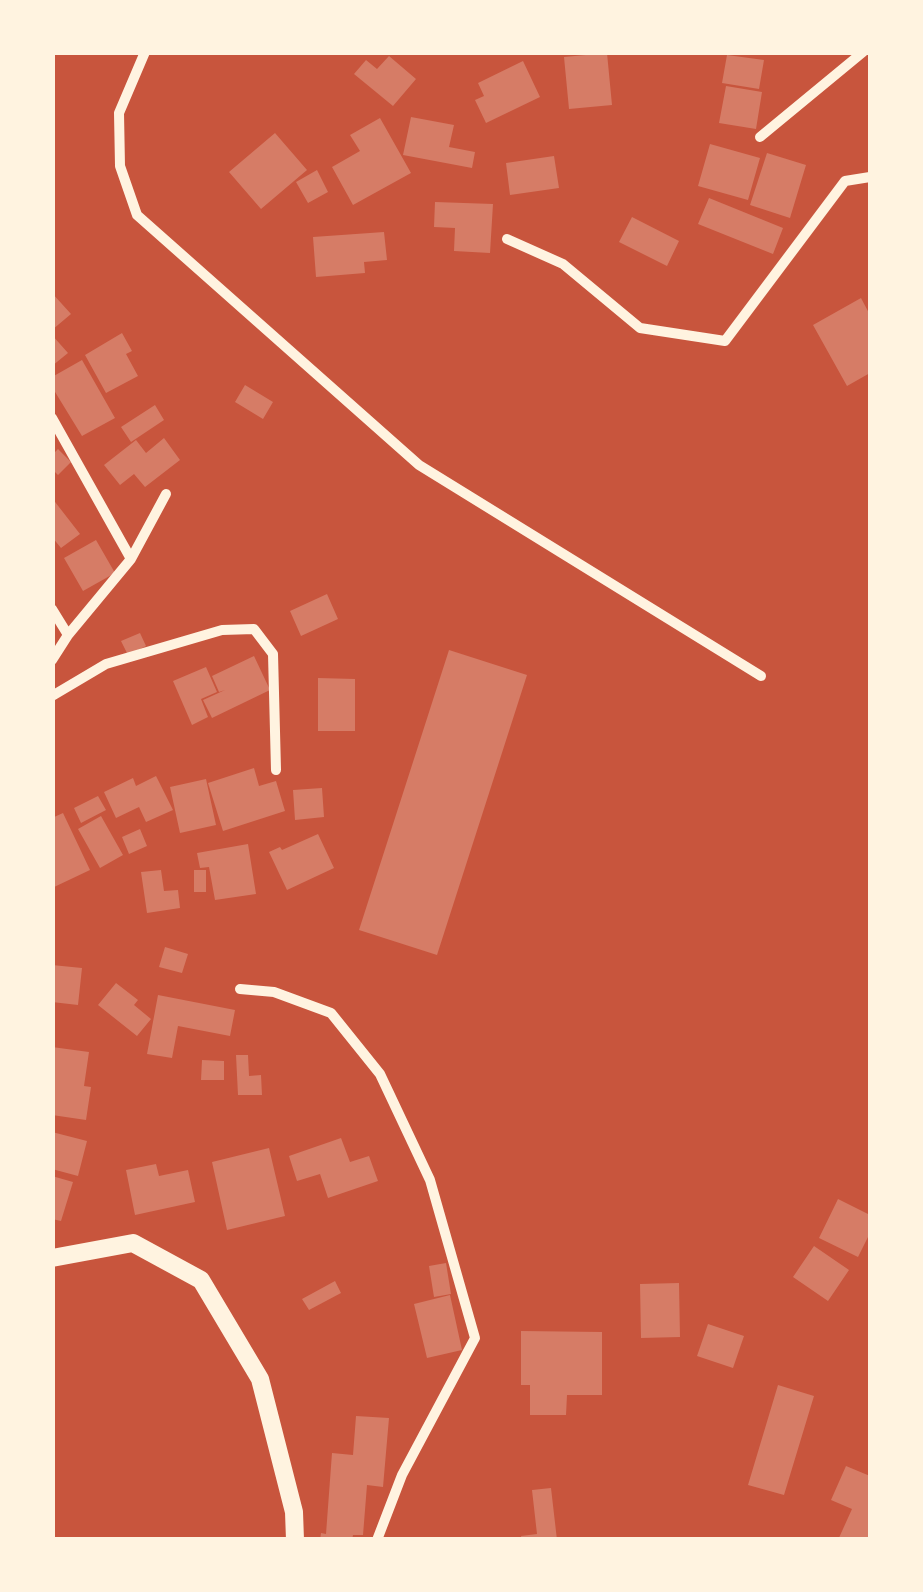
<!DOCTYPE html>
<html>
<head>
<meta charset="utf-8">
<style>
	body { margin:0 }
	#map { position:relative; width:923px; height:1592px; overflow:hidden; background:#c8553d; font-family:"Fira Sans",sans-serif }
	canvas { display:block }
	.frame { position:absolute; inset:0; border:55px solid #fff3e0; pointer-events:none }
</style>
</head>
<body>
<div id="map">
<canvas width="923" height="1592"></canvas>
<div class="frame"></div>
</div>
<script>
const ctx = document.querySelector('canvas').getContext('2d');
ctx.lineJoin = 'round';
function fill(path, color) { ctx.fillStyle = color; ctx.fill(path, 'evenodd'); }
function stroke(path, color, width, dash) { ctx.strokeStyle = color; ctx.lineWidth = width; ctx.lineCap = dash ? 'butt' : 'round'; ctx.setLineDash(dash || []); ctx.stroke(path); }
const building = new Path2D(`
	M607,53l5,52 -43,4 -5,-52z
	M727,55l37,5 -5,29 -37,-6z
	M389,56l27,23 -23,27 -39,-32 12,-14 11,9z
	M523,61l17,36 -54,26 -11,-23 9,-4 -6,-13z
	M726,86l36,6 -6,37 -37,-6z
	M411,117l43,8 -5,22 26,5 -3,16 -69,-13z
	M380,118l31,55 -58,32 -21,-38 28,-16 -10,-16z
	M275,133l32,37 -46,39 -32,-37z
	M710,144l50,14 -12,42 -50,-14z
	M767,153l39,12 -16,53 -40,-13z
	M554,156l5,32 -49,7 -4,-32z
	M317,170l11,22 -20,11 -12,-21z
	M709,198l74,30 -10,26 -75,-30z
	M435,202l58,2 -3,49 -36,-2 1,-23 -21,-1z
	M632,217l47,24 -12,25 -48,-24z
	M384,232l3,28 -23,2 1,11 -49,4 -3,-40z
	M52,293l19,21 -19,16z
	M861,298l9,17v58l-23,13 -34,-61z
	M122,333l10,18 -6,3 12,22 -32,17 -21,-38z
	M52,335l16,18 -16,13z
	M82,360l33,58 -33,18 -30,-49v-10z
	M245,385l28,17 -10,17 -28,-17z
	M155,405l9,15 -33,22 -10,-15z
	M164,438l16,22 -35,27 -11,-13 -14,11 -16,-20 32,-25 10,13z
	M58,449l13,13 -13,13 -6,-6v-14z
	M52,498l28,36 -19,14 -9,-11z
	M96,540l19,33 -32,18 -19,-33z
	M327,594l11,25 -37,17 -11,-25z
	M140,633l6,13 -18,9 -7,-14z
	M449,650l78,25 -90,280 -78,-25z
	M254,656l16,34 -58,28 -9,-18 22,-10 -6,2 -7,-16z
	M206,667l11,25 -16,7 7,18 -16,8 -19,-44z
	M318,678l37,1v52h-37z
	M254,768l5,18 17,-5 9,30 -62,20 -15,-48z
	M156,776l17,34 -27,12 -7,-15 -23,11 -12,-26 29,-14 3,8z
	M206,779l10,46 -36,8 -10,-46z
	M322,788l2,29 -29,3 -2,-30z
	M98,796l8,14 -25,13 -7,-15z
	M63,813l27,57 -38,18v-70z
	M101,816l22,39 -23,13 -22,-39z
	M140,829l7,17 -18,8 -7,-17z
	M318,834l16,34 -47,22 -18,-38 11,-5 2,3z
	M248,844l8,50 -41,6 -6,-33 -9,1 -3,-15z
	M161,870l3,21 14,-1 2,18 -33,5 -6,-41z
	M194,870h12v22h-12z
	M165,947l23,7 -6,19 -23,-6z
	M52,965l30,3 -4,37 -26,-3z
	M116,983l22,17 -4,5 17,14 -14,17 -39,-31z
	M158,995l77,15 -5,26 -52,-10 -6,32 -25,-4z
	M52,1047l37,5 -5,34 7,1 -5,33 -34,-5z
	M236,1055h12l1,21 12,-1 1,20h-24z
	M202,1060l22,1v19h-23z
	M52,1132l35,9 -9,35 -26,-7z
	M341,1138l9,24 19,-6 9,25 -50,17 -8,-24 -23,7 -8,-25z
	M269,1148l16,68 -58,14 -15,-68z
	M156,1164l3,12 29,-6 7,32 -60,13 -9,-45z
	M52,1176l21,6 -12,39 -9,-2z
	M838,1199l32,16v18l-12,24 -39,-19z
	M814,1246l35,24 -21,31 -35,-24z
	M446,1263l5,31 -17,3 -5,-31z
	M335,1281l6,12 -32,17 -7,-11z
	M679,1283l1,54 -39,1 -1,-54z
	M450,1295l12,55 -35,8 -13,-54z
	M708,1324l36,12 -11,32 -36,-12z
	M521,1331l81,1v63h-35l-1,20h-36v-30h-9z
	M778,1385l36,11 -30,99 -36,-10z
	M356,1416l33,2 -6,69 -16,-2 -4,50h-10l-1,5h-32l1,-7 5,1 6,-81 21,2z
	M846,1466l24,10v64h-32l14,-31 -21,-9z
	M551,1488l6,52h-35l-1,-4 16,-2 -5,-44z`);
const minor = new Path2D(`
	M145,52l-26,61 1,53 17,49 282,250 342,211
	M760,137l103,-85
	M507,239l56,25 77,64 85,13 120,-160 25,-4
	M52,418l79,141
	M52,609l16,26
	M52,660l16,-25 63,-76 35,-65
	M52,696l54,-32 116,-34 32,-1 19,25 3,116
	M240,989l34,3 57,21 49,61 50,106 45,158 -73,137 -25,65`);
const tertiary = new Path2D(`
	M52,1258l81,-15 68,37 59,99 34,133 1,28`);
fill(building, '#d67c66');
stroke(minor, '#fff3e0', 10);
stroke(tertiary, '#fff3e0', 18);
</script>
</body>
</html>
